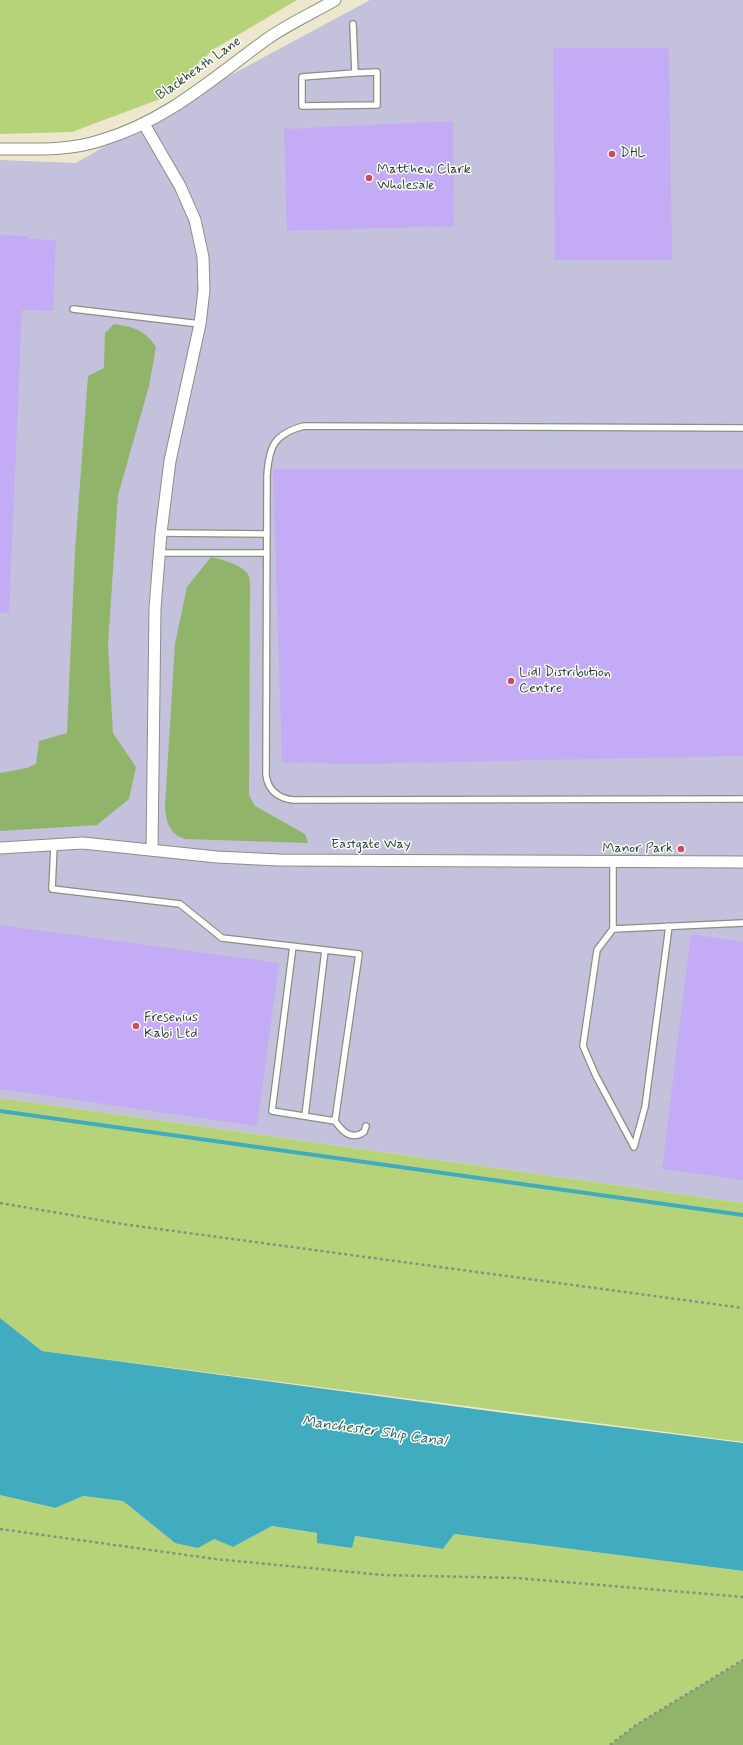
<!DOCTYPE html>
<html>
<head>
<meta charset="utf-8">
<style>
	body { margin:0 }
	canvas { display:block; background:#ede8cd }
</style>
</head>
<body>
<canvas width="743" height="1745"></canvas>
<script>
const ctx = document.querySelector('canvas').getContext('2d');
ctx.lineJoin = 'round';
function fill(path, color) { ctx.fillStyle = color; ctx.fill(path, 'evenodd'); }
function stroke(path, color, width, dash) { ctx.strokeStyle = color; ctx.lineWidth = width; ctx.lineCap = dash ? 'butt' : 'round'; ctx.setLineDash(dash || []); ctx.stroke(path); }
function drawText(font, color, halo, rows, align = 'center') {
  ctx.font = font + ' Mynerve,sans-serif'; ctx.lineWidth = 3; ctx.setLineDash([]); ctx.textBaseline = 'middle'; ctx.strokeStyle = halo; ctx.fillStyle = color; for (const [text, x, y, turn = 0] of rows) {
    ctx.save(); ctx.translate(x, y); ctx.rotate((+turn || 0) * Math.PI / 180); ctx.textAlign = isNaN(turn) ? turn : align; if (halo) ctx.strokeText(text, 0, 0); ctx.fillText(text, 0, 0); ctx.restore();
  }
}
const industrial = new Path2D(`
	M370,0h373v1203l-743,-105v-938l76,3 114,-66z`);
const green = new Path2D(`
	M0,0h297l-83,49 -54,50 -88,33 -72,2z
	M0,1098l743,105v239l-701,-91 -42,-33z
	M0,1495l54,13 29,-12 40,5 52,42 39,-4 19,8 39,-21 45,7 34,15 3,-12 89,13 10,-15 290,37v89l-107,65 -26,20h-610z`);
const forest = new Path2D(`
	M114,324c20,3 31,6 42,23l-7,39 -31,109 -10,150 5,88 23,34 -7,32 -32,26 -97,6v-58l27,-5 9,-4 3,-23 28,-8 8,-182 13,-175 16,-8 1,-35z
	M211,557c11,3 32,7 38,19 1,4 1,10 1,13l-1,206 6,11 50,28 3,9 -123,-4c-16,-5 -19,-18 -20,-33l10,-162 12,-57z
	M743,1660v85h-133l26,-20z`);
const water = new Path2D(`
	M0,1318l42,33 470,63 231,29v128l-289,-37 -11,15 -88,-13 -3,12 -35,-5v-10l-45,-7 -39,21 -19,-8 -16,9 -23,-5 -52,-42 -40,-5 -28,12 -55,-13z`);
const stream = new Path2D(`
	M0,1111l743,104`);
const building = new Path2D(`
	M553,48h116l3,212h-117z
	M453,121l1,105 -167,5 -3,-102z
	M0,235l28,1 -1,3 29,1 -3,71 -31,-1 -13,303h-9z
	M273,469h470v287l-389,8 -72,-2z
	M0,925l279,38 -22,163 -257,-37z
	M691,934l52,8v238l-81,-11z`);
const path = new Path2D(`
	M0,1203l129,22 614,83
	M0,1529l215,30 168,16 134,3 226,19
	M610,1745l26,-20 107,-65`);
const lane = new Path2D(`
	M353,24l2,49 22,-1v33l-75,1v-29l53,-4
	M73,309l127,15
	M743,428l-439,-2c-30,8 -35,20 -37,50l-1,299c2,15 12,23 27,25l450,-1
	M161,533l106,1
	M159,553h108
	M54,845l-2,44 128,15 42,34 137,16 -24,167 -63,-10 21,-165
	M613,861v68l130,-6
	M613,929l-16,21 -14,96 13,30 38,71 11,-40 24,-181
	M305,1116l20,-166
	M335,1121c7,10 16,20 29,11l2,-6`);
const street = new Path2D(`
	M144,124l36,62 15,34 8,37 1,33 -4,34 -30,137 -9,72 -6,75 -3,242
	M0,149c34,0 70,2 102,-9 66,-20 111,-62 165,-101 21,-15 46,-26 68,-39
	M0,848l83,-5 134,14 62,3 464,2`);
const markers = [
	[612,154,4,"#d1495b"],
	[369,178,4,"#d1495b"],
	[511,681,4,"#d1495b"],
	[681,849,4,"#d1495b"],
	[136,1026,4,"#d1495b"]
];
const streetNames = [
	["Blackheath Lane",199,69,-35],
	["Eastgate Way",371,845]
];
const poiNames = [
	["DHL",620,154],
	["Matthew Clark",377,170],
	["Wholesale",377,186],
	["Lidl Distribution",519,673],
	["Centre",519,689],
	["Manor Park",673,849,"right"],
	["Fresenius",144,1018],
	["Kabi Ltd",144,1034]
];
const waterNames = [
	["Manchester Ship Canal",374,1432,8]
];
fill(industrial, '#c3c1db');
fill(green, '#b6d37a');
fill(forest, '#90b56a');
fill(water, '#41abc0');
stroke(stream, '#41abc0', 4);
fill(building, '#c3acf5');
stroke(lane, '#869280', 8);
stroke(street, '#869280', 13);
stroke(path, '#869280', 2.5, [3, 3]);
stroke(lane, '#fff', 5.5);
stroke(street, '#fff', 11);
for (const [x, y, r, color] of markers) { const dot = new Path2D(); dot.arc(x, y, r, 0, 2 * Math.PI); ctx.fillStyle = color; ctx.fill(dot); stroke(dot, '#fdfcf7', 1.5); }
drawText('14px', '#1f3d34', '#fdfcf7', streetNames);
drawText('14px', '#1f3d34', '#fdfcf7', poiNames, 'left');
drawText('italic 15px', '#2b6465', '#fdfcf7', waterNames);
</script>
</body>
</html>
